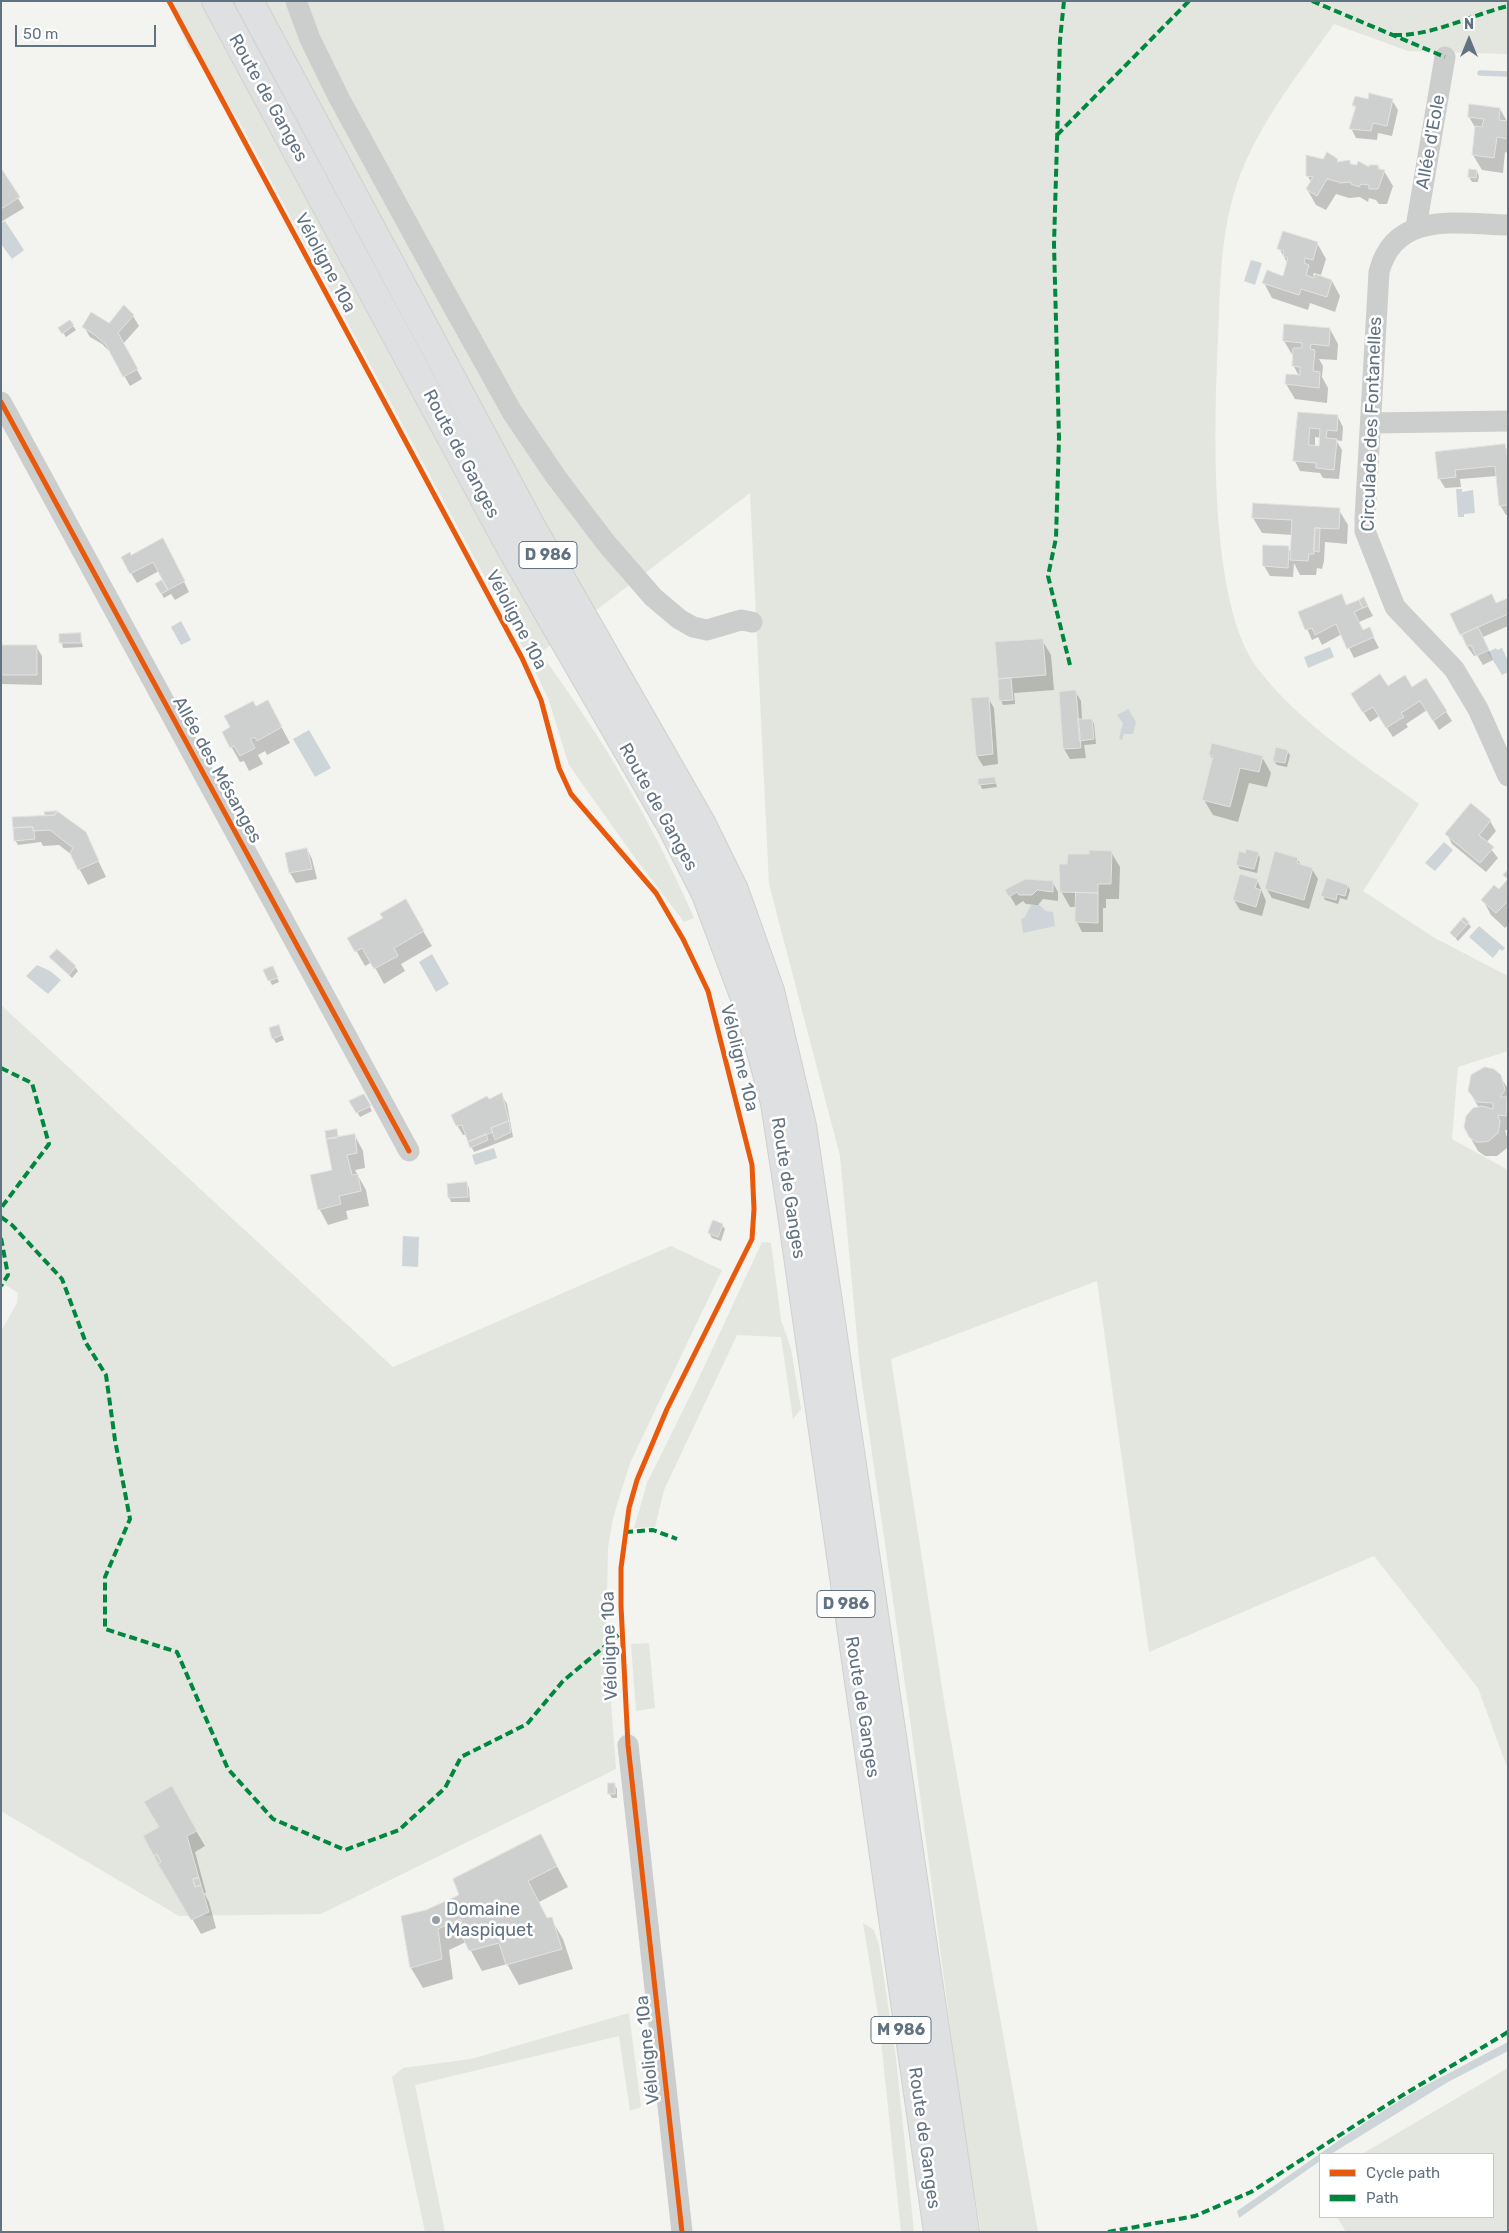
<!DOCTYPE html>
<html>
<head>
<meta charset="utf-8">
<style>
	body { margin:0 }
	#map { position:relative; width:1509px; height:2233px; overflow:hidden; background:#f3f3f0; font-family:Rubik,sans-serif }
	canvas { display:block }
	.frame { position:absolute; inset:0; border:2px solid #617282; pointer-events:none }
	.legend { position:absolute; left:1319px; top:2153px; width:175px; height:65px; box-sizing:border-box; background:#fff; border:1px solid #c0c7cd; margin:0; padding:6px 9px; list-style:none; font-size:15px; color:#617282 }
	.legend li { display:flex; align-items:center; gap:10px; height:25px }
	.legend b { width:25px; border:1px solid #c0c7cd }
	.north { position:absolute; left:1444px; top:15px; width:50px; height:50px; -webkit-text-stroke:4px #fff; paint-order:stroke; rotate:0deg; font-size:14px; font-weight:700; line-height:20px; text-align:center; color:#617282 }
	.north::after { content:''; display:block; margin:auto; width:18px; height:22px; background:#617282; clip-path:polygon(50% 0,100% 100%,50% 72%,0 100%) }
	.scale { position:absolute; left:15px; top:25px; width:141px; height:22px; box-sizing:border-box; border:2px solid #617282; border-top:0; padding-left:6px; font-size:15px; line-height:18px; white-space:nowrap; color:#617282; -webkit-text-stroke:4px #fff; paint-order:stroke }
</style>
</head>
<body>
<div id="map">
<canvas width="1509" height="2233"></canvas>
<div class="frame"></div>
<ul class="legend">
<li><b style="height:6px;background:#e8590c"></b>Cycle path</li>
<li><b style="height:6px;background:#00873e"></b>Path</li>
</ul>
<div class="north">N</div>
<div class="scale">50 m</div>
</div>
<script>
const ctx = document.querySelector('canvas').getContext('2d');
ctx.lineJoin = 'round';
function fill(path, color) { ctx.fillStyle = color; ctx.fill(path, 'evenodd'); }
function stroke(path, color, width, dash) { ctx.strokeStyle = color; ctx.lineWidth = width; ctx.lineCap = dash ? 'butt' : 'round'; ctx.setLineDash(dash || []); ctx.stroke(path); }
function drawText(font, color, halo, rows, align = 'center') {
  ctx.font = font + ' Rubik,sans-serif'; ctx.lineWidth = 5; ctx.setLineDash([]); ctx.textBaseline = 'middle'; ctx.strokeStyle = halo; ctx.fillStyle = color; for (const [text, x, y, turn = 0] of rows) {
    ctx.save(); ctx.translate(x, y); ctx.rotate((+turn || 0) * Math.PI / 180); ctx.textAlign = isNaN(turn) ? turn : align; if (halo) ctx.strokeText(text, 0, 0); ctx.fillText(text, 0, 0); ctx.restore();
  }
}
const green = new Path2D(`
	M167,1h1341v53l-100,-3 -74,-27c-38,54 -83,108 -101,173 -13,46 -13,96 -15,143 -4,81 -10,264 40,329 43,56 105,94 161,135l-56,87 70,46 75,39v75l-50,16 -6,72 56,31v600l-30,-82 -104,-132 -225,96 -52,-371 -206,78 55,354 92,519h-57l-18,-108 -52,-398 -51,-357 -20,-213 -71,-272 -19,-391 -210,160c62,83 113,171 154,265l-10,4 -49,-64 -66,-93 -21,-67 -18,-37 -290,-538 -51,-75z
	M1,1005l392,362 278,-121 51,24 -92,193 -17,55 -5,30 -2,88 10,133 -295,145 -142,2 -178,-105v-480l16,-28 1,-10 -17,-11z
	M762,1242l9,1 10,77 10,29 10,60 -8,10 -12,-82 -44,-2 -73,155 -9,37 -21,1 13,-45 51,-103z
	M649,1643l6,65 -19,3 -5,-67z
	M863,1923l11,7 5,15 17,113 18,174h-13l-22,-211z
	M629,2013l12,94 -11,4 -11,-75 -204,49 30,147h-20l-33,-155 11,-9 68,-9z
	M1508,2068v164h-162l-9,-15h156v-63h-131z`);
const water = new Path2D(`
	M5,221l19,29 -12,9 -11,-15v-21z
	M1251,260l11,3 -7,22 -11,-4z
	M1456,489h6v3l11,-2 2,23 -11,1v3h-6z
	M181,621l10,19 -10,5 -10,-18z
	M1330,647l4,10 -26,11 -4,-11z
	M1496,648l1,2 5,-2 6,13v14l-2,-2 -4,2 -14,-23z
	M1128,709l8,13 -3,12h-9l-2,6 -3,-1 4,-16 -6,-8z
	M309,730l22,38 -16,9 -22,-38z
	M1444,842l9,8 -18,21 -10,-8z
	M1038,904l8,7 7,1 2,14 -32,7 -2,-14 4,-2 6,-12z
	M1479,926l26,22 -3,3 -2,-2 -7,9 -24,-21z
	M432,954l17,30 -13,8 -17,-30z
	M37,965l13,6 11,9 -13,14 -22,-18z
	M494,1148l3,10 -22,7 -3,-10z
	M403,1236l16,1 -1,30 -16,-1z
	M1508,2042v9l-60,31 -117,72h-11v7l-81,57 -2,-7c57,-38 112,-80 170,-115 33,-19 67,-36 101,-54z`);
const shadow = new Path2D(`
	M1392,100l6,10 -6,26 -14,-3 -1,7 -21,-2 -5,-10 5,-18 -2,-5 15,-4z
	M1500,109l8,14v30l-3,-1 -2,21 -21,-3 -9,-15 3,-26 -7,-12z
	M1337,160l2,3 10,-2 3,4 6,1v-3l9,5 11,-2 2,4 4,1 9,15 -6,18h-8l-3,-4 -7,-2 -1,4 -8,-5 -11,1 -13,-4 -10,16 -10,-5 -9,-16 4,-7 -4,-7 16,-14z
	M1470,170l7,1 2,5 -1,6h-6l-3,-5z
	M1,171l23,37 -23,14z
	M1317,243l9,16 -5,16 -7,-2 -1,2 2,3 17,3 8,15 -5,16 -25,-9 -2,7 -36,-12 -8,-15 19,-6 5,-13 -9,-16z
	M133,316l6,10 -16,18 19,35 -12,7 -18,-32 -10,-10 -12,-7 -6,-10 25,-3z
	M70,322l6,8 -10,7 -6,-9z
	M1285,325l45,4 8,15 -1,16 -18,-1 4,7 -1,11 6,11 -1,15 -32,-4 -9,-15 13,-8 -6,-11v-9l-9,-15z
	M1299,413l39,4 5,10 -1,14 -6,-1 6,10 -3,29 -16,-1 -3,-5 -20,-2 -5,-10zM1315,437l6,1 -1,9h-5z
	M1504,445l4,6v64h-2l-6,-10 -3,-29 -37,3 1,8 -16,1 -6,-10 -2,-25z
	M1339,510l9,15 -1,19 -22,-2 -1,19 -2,8 -5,-1 -1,7h-16l-6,-12 -1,14 -23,-1 -6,-10 24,-18 4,6 1,-19 -31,-2 -9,-15z
	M168,549l21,43 -14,8 -4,-6 -7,4 -8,-14 10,6 2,-1 -9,-18 -22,12 -15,-25z
	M1341,596l6,10 17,-7 9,17 -14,6 4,9 6,-2 10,19 -25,10 -12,-24 -20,11 -4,-8 -6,3 -12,-27z
	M1508,600v26l-25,11 10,23 -10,5 -6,-10 -3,1 -8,-11 -14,-30 44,-10z
	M60,635h20l3,12 -20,1z
	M1042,640l9,15 3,35 -40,3 1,11 -12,1 -2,-5 -5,-57z
	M1,646h35l6,10v29l-41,-1z
	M1426,680l26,41 -13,9 -12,-20 -21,14 2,3 -15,10 -14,-21 -9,6 -12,-18 29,-16 25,1z
	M1075,691l6,10 1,19h10l2,4 2,20 -12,1 2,13 -16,1 -6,-10 -4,-56z
	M988,698l6,10 4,56 -15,2 -6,-10z
	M256,708l20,9 14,26 -23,12 -2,-4 -7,4 5,9 -14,7 -5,-10 -4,1 -17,-30z
	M1287,751l3,4 -3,12 -10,-2 -3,-4z
	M1210,755l52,2 9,16 -4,14 -18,-4 -11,39 -25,-7 -9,-15 9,-40z
	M995,779l2,8 -15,2 -2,-5z
	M1471,805l19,16 6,10 -10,12 12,15 -12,14 -34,-28 -5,-10z
	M14,819l71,14 21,44 -18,8 -16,-30 -13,-10 -16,1 -2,-4 -23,3 -3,-5z
	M307,849l5,10 5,20 -21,4 -6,-10 -4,-19z
	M1111,852l9,15 -1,32h-13v9h-3v24h-21l-5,-10v-15h-7l-9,-16 8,-26z
	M1258,853l2,5 -3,15 -17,-4 -3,-5 9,-10z
	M1297,859l5,7 10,3 6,10 -9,30 -37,-11 -6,-10z
	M1257,880l9,21 -4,15 -22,-6 -6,-10z
	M1508,881v44l-3,3 -14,-13 -8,-15 16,-9z
	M1053,883l5,9v9l-15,-2 -5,6 -12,-1 -3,-3 -7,5 -9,-15z
	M1348,886l2,4 -3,10 -7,-2 -2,6 -13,-4 -2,-4z
	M405,901l27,45 -31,18 4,7 -21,13 -12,-22 -7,4 -16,-28 35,-20z
	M1468,923l3,4 -13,14 -7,-8z
	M50,957l25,10 3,4 -6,7z
	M265,971l10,1 4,10 -7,3z
	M279,1026l5,14 -8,3 -3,-5z
	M1480,1070h13l7,6 8,13v41h-3l3,11 -1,7 -10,8h-12l-7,-5 -9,-16 10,-27 -7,-12v-20z
	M501,1094l6,10 6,33 -39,15 -8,-17h-3l-6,-10 32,-25z
	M364,1096l8,15 -12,6 -9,-15z
	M336,1130l3,8 16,-2 8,15 2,17 -10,2 11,20 3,16 -23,5 2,8 -20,6 -8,-15 -8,-34 21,-5z
	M467,1184l2,4 1,14h-19l-2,-5z
	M722,1225l3,4 -4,12 -9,-3 -3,-5z
	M614,1784l3,5v9h-5l-3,-5z
	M171,1788l34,58 -10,6 11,41h-2l5,9 7,26 -15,6 -57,-98 16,-9z
	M541,1836l27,51 -29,15 8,17h4l12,20 10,30 -54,16 -12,-21 -25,7 -16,-29 -17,8 4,29 -30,9 -12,-20 15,-57 35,-16z`);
const stream = new Path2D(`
	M1480,73l28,1`);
const building = new Path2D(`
	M1369,93l24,6 -6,27 -14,-3 -2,8 -22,-2 7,-23h-4l3,-10 13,3z
	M1469,104l31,4 -1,12 9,1v18l-11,-2 -3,21 -22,-3 3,-29 7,1 2,-8 -16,-2z
	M1327,152l11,7 -1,3 13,-2v4l7,1 1,-4 11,6v-2h9v4l7,1 -7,19h-9v-4l-8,-1 -2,3 -8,-3v-2l-12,1v-1l-12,-3 -10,17 -11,-7 7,-12 -7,-1v-21l17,4z
	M1,168l19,29 -19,12z
	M1469,169l8,1 -1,8 -8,-1z
	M1283,231l35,11 -5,18 -8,-2 -1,5 5,2 -3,10 8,3 1,-4 17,6 -5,17 -26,-8 -2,6 -37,-12 5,-13 16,6 5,-18 -5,-2 1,-5 -7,-2z
	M124,305l10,10 -16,18 20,36 -15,8 -17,-32 -11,-10 -13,-8 9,-15 18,11z
	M70,320l4,5 -12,9 -4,-6z
	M1284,324l46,4 -1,18 -18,-2 -1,5 5,1 -2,21 7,1 -1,16 -34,-4 1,-10 14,1v-8l-8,-1 1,-18h9v-5l-19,-2z
	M1298,412l40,3 -1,16 -10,-1 -1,8 11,1 -3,31 -18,-2v-5l-23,-2zM1310,428l10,1 -1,17 -10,-1z
	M1505,444l3,17v44l-9,1 -4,-40 -40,4 1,7 -18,2 -3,-27z
	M1253,503l87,5 -1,21 -24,-1 -1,26h-5l-1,7 -18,-1 2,-40 -40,-2z
	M1315,528h5l-1,24 -5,-1z
	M163,538l22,43 -17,9 -15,-28 -23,12 -9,-17 9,-5 1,3z
	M1263,545l26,1 -1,22 -25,-2z
	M162,580l6,10 -7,4 -6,-10z
	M1342,594l4,11 13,-5 4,8 -9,4 9,18 7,-3 4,10 -27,12 -11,-25 -21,11 -3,-7 -7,2 -7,-18z
	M1492,594l4,9 12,-5v16l-48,21 -10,-21z
	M1364,597l4,9 -5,2 -4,-8z
	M1478,627l11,23 -13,6 -5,-11 -4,2 -5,-12z
	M81,633v10h-22v-9z
	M1043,639l3,36 -48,4 -3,-37z
	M1,645h36v30h-36z
	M1380,674l8,12 17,-11 7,12 14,-9 21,33 -14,10 -13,-20 -19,12 3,4 -18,11 -13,-21 -10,6 -12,-19z
	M1011,678l2,22 -14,1 -1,-22z
	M1076,690l5,58 -18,1 -4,-57z
	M989,697l4,57 -17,2 -5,-58z
	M268,700l14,27 -25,14 -2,-4 -5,2 5,9 -15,8 -6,-10 -4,2 -8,-16 8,-5 -6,-11 29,-15 3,5z
	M1078,719h14l2,20 -14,2z
	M1212,743l51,13 -4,16 -19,-4 -10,39 -28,-7 11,-44 -4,-1z
	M1276,747l12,3 -3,13 -12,-2z
	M995,777l1,6 -18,2v-6z
	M1471,803l20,17 -12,15 15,12 -14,16 -35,-29z
	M57,811l-2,4 -10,1 -1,-4z
	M57,811l29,21 13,29 -21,9 -8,-17 3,-5 -23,-18 -17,1v-4l-20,1 -1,-11 43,-2z
	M33,827l2,12 -21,2 -1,-13z
	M307,848l5,21 -23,4 -4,-20z
	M1246,849l13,3 -5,17 -18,-4 3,-14 6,2z
	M1089,850l23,1 -1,33h-13v9l-38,-1 -1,-28h8l1,-10h21z
	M1275,851l23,7 -1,5 16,5 -9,32 -39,-11z
	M1508,870v31l-12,12 -15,-13 13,-15 5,4 9,-10 -5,-4z
	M1240,874l18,5 -3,9 6,2 -5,17 -23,-7z
	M1327,878l21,7 -3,11 -8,-2 -1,6 -15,-4z
	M1026,879l27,2v11l-16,-2 -5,5h-13l-2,-3 -8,5 -4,-7z
	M1076,892l22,1v30l-23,-1z
	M406,899l18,32 -30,17 4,8 -24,13 -12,-21 -7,4 -8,-14 36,-20 -3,-4z
	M1464,917l5,5 -2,3 -6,-5z
	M1461,920l6,5 -12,13 -5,-5z
	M57,949l19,17 -7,9 -20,-18z
	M273,966l5,12 -10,3 -5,-11z
	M279,1025l3,10 -10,4 -3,-11z
	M1485,1067l9,2 7,6 4,15 -5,7h7l-1,19 -8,-1 2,7 -2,11 -9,8 -5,1h-8l-7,-5 -5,-10 2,-11 7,-8 9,-2 11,3v-6l-16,-1 -9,-11 3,-16z
	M502,1093l7,28 -18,7 2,4 -25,10 -6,-17 -6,1 -5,-11 36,-19 2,3z
	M364,1094l7,12 -15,7 -7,-12z
	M509,1121l2,11 -16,8 -4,-12z
	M337,1129l1,9 -12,1 -1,-8z
	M355,1134l2,19 -10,2 5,20 6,-1 3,17 -22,5 2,8 -23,6 -8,-35 22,-5 -6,-31z
	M486,1134l2,6 -18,8 -2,-6z
	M467,1182l1,15 -20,1 -1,-14z
	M713,1220l10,4 -5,13 -10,-4z
	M608,1783h7v11h-7z
	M172,1786l25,45 -10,5 12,42 -6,1 2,8 6,-2 8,27 -18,8 -33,-56 3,-2 -4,-8 -3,2 -11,-20 16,-9 -15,-25z
	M541,1834l16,32 -29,15 19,37 5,-1 10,32 -56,16 -7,-22 -30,8 -11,-24 5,-2 -3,-6 -22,10 4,30 -32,9 -9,-52 25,-6 33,-15 -6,-16z
	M157,1854l4,8 -3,2 -4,-8z
	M199,1878l2,7 -6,2 -2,-8z`);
const street = new Path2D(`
	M296,1l14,38 29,59 101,185 72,129 44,65 50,66 47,54 26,22 14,8 14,3 34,-10 11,2
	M1508,225c-50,-1 -113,-15 -129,47l-14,247v12l30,76 59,62 24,40 30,67
	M1416,227l29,-170
	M1,402l408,749
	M1372,423l136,-2
	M628,1745l54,487`);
const primary = new Path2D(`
	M216,1l295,547 160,277 35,69 45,120 24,89 16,104 147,1025
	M249,1l284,529 168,293 33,67 36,101 32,135 163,1106`);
const quiet = new Path2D(`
	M1064,1l-4,39 -6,204 5,194 -3,100 -8,38 22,89
	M1312,1l133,56
	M1394,35c39,1 77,-20 114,-29
	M1057,135l132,-134
	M1,1068l31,15 17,61 -48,64
	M1,1217l11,8 50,54 24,64 20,32 9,65 15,79 -25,58v52l72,23 51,117 45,50 72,31 54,-20 46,-42 16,-31 66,-33 36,-43 59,-49
	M1,1238l7,37 -7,11
	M625,1532l28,-2 24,9
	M1108,2232l87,-16 56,-24 142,-91 115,-69`);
const cycleway = new Path2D(`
	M169,1l353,657 19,42 18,68 12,26 85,99 27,46 25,52 44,174 2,44 -2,30 -85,170 -30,71 -8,28 -8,60v38l7,139 54,487
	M1,402l408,749`);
const markers = [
	[436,1920,5,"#949fa8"]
];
const shields = [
	[548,555,58],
	[846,1604,58],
	[901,2030,60]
];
const shieldNames = [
	["D 986",548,555],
	["D 986",846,1604],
	["M 986",901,2030]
];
const streetNames = [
	["Route de Ganges",268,98,61],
	["Allée d'Eole",1431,142,-80],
	["Véloligne 10a",325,263,62],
	["Circulade des Fontanelles",1372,424,-88],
	["Route de Ganges",461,454,62],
	["Véloligne 10a",516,620,62],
	["Allée des Mésanges",217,770,61],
	["Route de Ganges",658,807,61],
	["Véloligne 10a",739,1058,76],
	["Route de Ganges",788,1188,81],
	["Véloligne 10a",610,1646,-92],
	["Route de Ganges",862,1707,81],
	["Véloligne 10a",648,2050,-96],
	["Route de Ganges",924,2138,82]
];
const poiNames = [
	["Domaine",446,1910],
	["Maspiquet",446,1931]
];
fill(green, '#e2e6de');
fill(water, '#ced5d8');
fill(shadow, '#0003');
stroke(stream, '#ced5d8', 5.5);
fill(building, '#cecfcf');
stroke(building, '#e2e2e0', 1);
stroke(primary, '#cfd0cf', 30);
stroke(street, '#cccdcd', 21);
stroke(primary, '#dfe0e1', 28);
stroke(quiet, '#00873e', 4, [8, 4]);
stroke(cycleway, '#e8590c', 5);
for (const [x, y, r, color] of markers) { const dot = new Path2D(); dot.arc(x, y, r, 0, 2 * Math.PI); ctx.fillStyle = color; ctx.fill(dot); stroke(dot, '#fff', 2); }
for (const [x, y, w] of shields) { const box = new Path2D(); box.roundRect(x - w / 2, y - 13.5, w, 27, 4); ctx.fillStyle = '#fff'; ctx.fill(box); stroke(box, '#617282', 1); }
drawText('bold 16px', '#617282', null, shieldNames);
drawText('18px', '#617282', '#fff', streetNames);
drawText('18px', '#617282', '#fff', poiNames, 'left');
</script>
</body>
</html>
